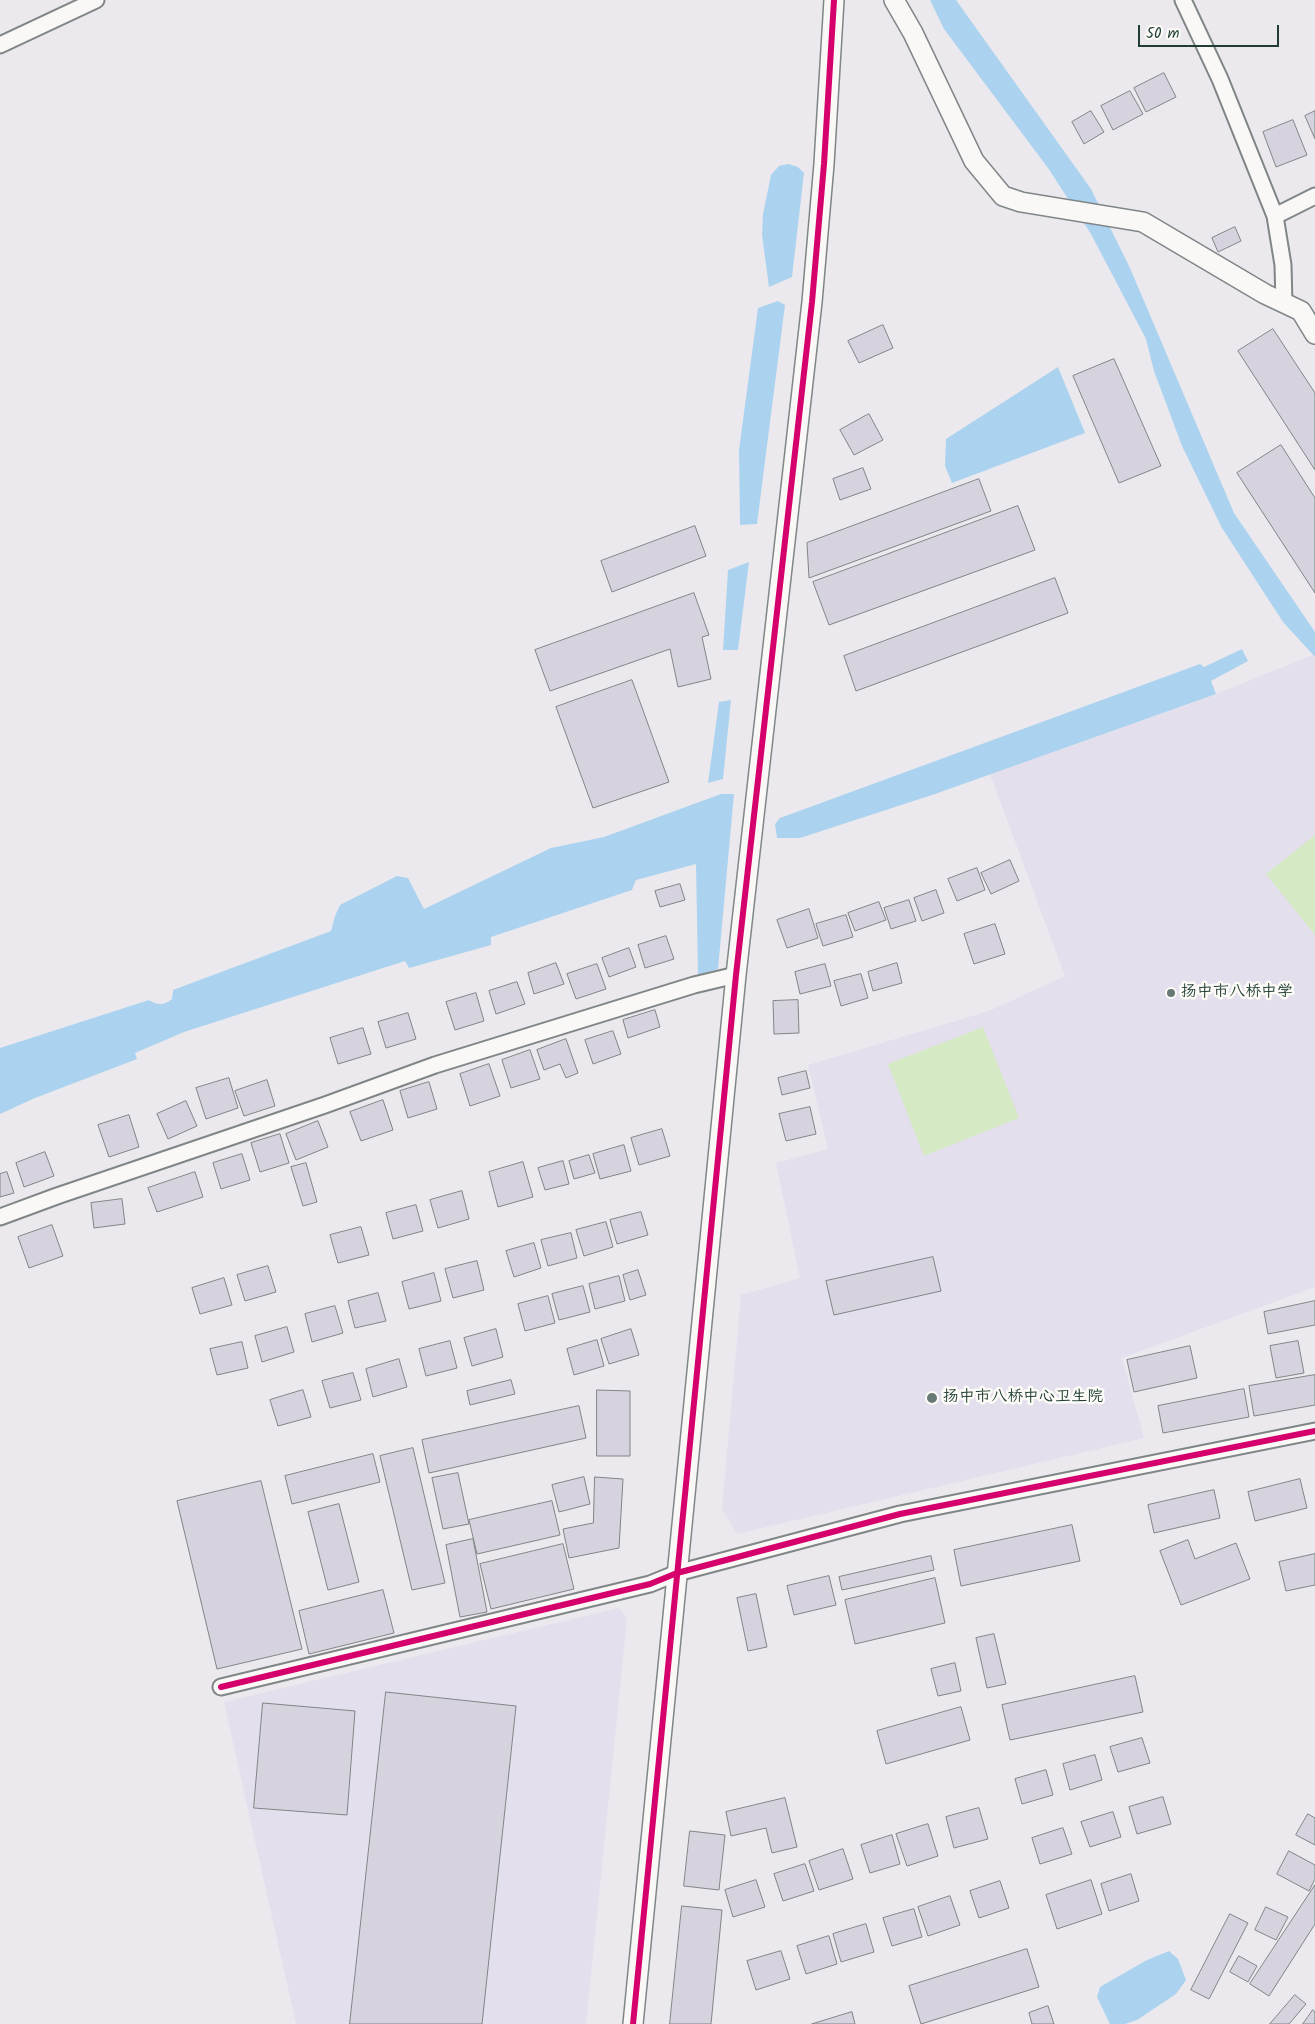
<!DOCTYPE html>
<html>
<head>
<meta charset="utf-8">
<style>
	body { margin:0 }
	#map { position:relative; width:1315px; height:2024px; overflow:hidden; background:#ebe9ee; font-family:Kalam,sans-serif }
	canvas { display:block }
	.scale { position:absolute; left:1138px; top:25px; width:141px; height:22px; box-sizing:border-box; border:2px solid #1f3d34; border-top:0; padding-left:6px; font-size:15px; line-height:18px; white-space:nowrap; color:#1f3d34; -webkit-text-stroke:4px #fdfcf7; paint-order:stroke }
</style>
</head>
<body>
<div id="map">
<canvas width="1315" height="2024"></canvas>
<div class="scale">50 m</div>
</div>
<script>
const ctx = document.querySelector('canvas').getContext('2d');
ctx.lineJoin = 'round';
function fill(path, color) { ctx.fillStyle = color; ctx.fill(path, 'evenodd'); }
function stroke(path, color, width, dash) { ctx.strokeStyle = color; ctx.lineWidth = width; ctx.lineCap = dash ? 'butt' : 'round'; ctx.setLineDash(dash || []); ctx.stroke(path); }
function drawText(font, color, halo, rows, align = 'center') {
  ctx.font = font + ' Kalam,"LXGW WenKai TC",sans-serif'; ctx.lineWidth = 5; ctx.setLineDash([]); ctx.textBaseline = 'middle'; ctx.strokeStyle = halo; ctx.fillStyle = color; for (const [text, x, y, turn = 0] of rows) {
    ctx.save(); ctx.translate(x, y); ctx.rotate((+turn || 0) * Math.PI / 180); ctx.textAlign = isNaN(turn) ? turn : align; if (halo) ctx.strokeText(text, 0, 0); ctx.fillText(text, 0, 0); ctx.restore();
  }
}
const built = new Path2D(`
	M1313,655l2,2v630l-193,71 22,80 -407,96 -15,-25 19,-214 59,-17 -24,-115 52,-14 -20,-84 181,-54 76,-35 -75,-202 226,-80z
	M619,1608l8,10 -41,406h-290l-72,-322z`);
const green = new Path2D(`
	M1315,835v100l-49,-61z
	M983,1027l36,91 -95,38 -36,-92z`);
const water = new Path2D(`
	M930,0h26l135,189 39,79 104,245 81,119v25l-32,-35 -61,-94 -40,-82 -28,-75 -8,-32 -55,-105 -43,-66 -104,-139z
	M788,164l10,3 6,6 -12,104 -23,10 -7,-52 1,-21 8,-39 8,-9z
	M778,301l7,4 -28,219 -17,1 -1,-75 19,-142z
	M1058,367l27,66 -133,50 -7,-17 1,-27z
	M749,562l-11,88h-15l5,-80z
	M1242,649l6,12 -37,20 5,13 -281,100 -135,44h-23l-2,-14 5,-6 420,-154 4,3z
	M731,700l-8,79 -15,4 11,-81z
	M721,794h13l-16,175 -20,6 -2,-111 -60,16 -4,10 -141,47v8l-82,23 -4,-7 -221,71 -49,21 2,6 -102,39 -35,16v-66l149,-48c8,5 15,6 23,-1l1,-9 158,-59 4,-15 5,-11 57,-29 11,2 16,31 127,-61 53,-11z
	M1169,1951l9,8 8,21 -10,14 -39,26 -12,4h-15l-13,-27 3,-10 47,-27z`);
const building = new Path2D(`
	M1164,73l12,24 -30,15 -12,-24z
	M1130,91l13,23 -30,16 -12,-24z
	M1091,111l13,21 -20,12 -12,-22z
	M1315,111v28l-10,-23z
	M1293,120l14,35 -31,12 -13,-35z
	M1235,227l6,14 -23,11 -6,-14z
	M883,325l10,23 -34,15 -11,-22z
	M1273,329l42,64v77l-77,-119z
	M1114,359l47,107 -42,17 -46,-107z
	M869,414l14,26 -29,15 -14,-25z
	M1281,445l34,53v95l-78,-120z
	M863,468l8,21 -31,11 -7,-21z
	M979,479l12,32 -182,67 -2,-35z
	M1018,506l17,44 -206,75 -16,-43z
	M695,526l11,30 -94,36 -11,-31z
	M1055,578l13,35 -212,78 -12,-35z
	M694,593l15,42 -7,2 9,42 -33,8 -8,-38 -120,42 -15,-41z
	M632,680l37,102 -76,26 -37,-101z
	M1010,860l9,21 -28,13 -10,-21z
	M977,868l8,22 -28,11 -9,-22z
	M680,884l5,16 -25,7 -5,-16z
	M936,890l8,23 -22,8 -8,-23z
	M909,900l7,21 -25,8 -7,-21z
	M879,902l7,18 -31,11 -7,-18z
	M809,909l9,29 -31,10 -10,-28z
	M846,915l7,22 -30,9 -7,-22z
	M995,924l10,30 -31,10 -10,-30z
	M666,936l8,23 -29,9 -7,-23z
	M629,948l7,19 -27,10 -7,-19z
	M556,963l8,21 -30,10 -6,-21z
	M897,963l5,20 -29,8 -5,-19z
	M597,964l9,25 -30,10 -9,-25z
	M825,964l6,22 -31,8 -5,-22z
	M861,974l7,24 -27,8 -7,-25z
	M517,982l8,22 -29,10 -7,-23z
	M476,993l8,28 -29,9 -9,-28z
	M798,1000l1,33 -25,1 -1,-33z
	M655,1010l5,17 -32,11 -5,-18z
	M408,1013l8,26 -30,9 -8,-26z
	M363,1028l8,26 -33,10 -8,-26z
	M613,1031l8,23 -28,10 -8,-24z
	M566,1039l12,34 -12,5 -6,-14 -16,6 -7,-20z
	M530,1050l10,29 -29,9 -9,-28z
	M489,1064l11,32 -30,10 -10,-32z
	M806,1071l4,17 -28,7 -4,-17z
	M229,1078l9,30 -32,11 -10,-31z
	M267,1080l8,26 -31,10 -9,-25z
	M429,1082l8,27 -29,9 -8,-27z
	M383,1100l10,30 -32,11 -11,-29z
	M186,1101l11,25 -29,13 -11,-25z
	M810,1107l6,27 -30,7 -7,-27z
	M129,1115l10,32 -30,10 -11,-32z
	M318,1121l10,26 -32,13 -10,-26z
	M662,1129l8,27 -31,9 -8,-27z
	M280,1134l9,29 -29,9 -9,-29z
	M624,1145l7,26 -31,8 -7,-25z
	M45,1152l9,24 -30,11 -8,-24z
	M242,1154l8,26 -29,9 -8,-26z
	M589,1155l6,18 -21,6 -5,-18z
	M563,1161l6,23 -24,6 -7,-22z
	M523,1162l10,35 -35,10 -9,-35z
	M306,1163l11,39 -14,4 -12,-39z
	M7,1172l7,21 -14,4v-23z
	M195,1172l8,25 -46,15 -9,-24z
	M462,1191l7,28 -31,9 -8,-28z
	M122,1199l3,25 -31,4 -3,-25z
	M416,1205l7,26 -30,8 -7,-26z
	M641,1212l7,23 -31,9 -7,-24z
	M606,1222l7,25 -29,9 -8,-26z
	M52,1225l11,31 -34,12 -11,-31z
	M361,1227l8,28 -31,8 -8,-28z
	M571,1233l6,25 -29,8 -7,-26z
	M534,1243l7,25 -27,9 -8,-26z
	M933,1257l8,34 -107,24 -8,-34z
	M477,1261l7,29 -31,8 -8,-29z
	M268,1266l8,26 -31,9 -8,-26z
	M638,1270l8,25 -16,5 -7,-25z
	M434,1273l7,28 -32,8 -7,-27z
	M619,1276l6,25 -30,8 -6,-25z
	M224,1278l8,27 -32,9 -8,-26z
	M583,1286l7,26 -31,8 -7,-26z
	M378,1293l8,28 -31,7 -7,-27z
	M548,1296l7,27 -30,8 -7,-27z
	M1315,1301v24l-47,9 -4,-22z
	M335,1306l8,27 -31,9 -7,-28z
	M287,1327l7,25 -32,10 -7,-26z
	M496,1329l7,28 -31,9 -8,-28z
	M631,1329l8,26 -30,9 -8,-25z
	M597,1340l7,26 -30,9 -7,-26z
	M450,1341l7,27 -31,8 -7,-27z
	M1298,1341l6,32 -28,5 -6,-32z
	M242,1342l6,26 -31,7 -7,-26z
	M1190,1346l7,32 -63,14 -7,-32z
	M399,1359l8,28 -34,10 -7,-28z
	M353,1373l8,27 -31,8 -8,-27z
	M1315,1375v30l-61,11 -5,-30z
	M511,1380l4,14 -45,11 -3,-14z
	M1244,1389l5,28 -86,16 -5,-27z
	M303,1390l8,27 -33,9 -8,-26z
	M597,1390l33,1v65h-33z
	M579,1406l7,32 -157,35 -7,-33z
	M413,1448l32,135 -33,7 -32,-134z
	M373,1454l7,28 -88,22 -7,-28z
	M458,1473l11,51 -26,5 -11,-51z
	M584,1477l6,27 -31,8 -7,-27z
	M595,1477l28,2 -4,69 -50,10 -6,-29 30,-6z
	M1300,1479l7,29 -52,13 -7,-29z
	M261,1481l41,168 -85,20 -40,-168z
	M1214,1490l6,28 -66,15 -6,-28z
	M552,1501l8,34 -83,19 -8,-34z
	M339,1504l20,78 -31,8 -20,-78z
	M1072,1525l8,36 -119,25 -7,-36z
	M473,1539l14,73 -27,5 -14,-72z
	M1188,1540l7,19 41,-16 14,36 -69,26 -21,-54z
	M563,1544l11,45 -83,20 -11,-45z
	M1315,1554v31l-29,6 -7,-29z
	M931,1556l3,14 -92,20 -3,-13z
	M829,1576l7,29 -42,10 -7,-29z
	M935,1578l10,45 -90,21 -10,-44z
	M383,1590l11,43 -85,21 -10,-43z
	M756,1594l11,53 -19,4 -11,-53z
	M994,1634l12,50 -19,4 -11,-50z
	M955,1663l6,28 -23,5 -7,-27z
	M1135,1676l8,36 -133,28 -8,-35z
	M386,1692l130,14 -34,318h-132z
	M263,1703l92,8 -8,104 -93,-7z
	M961,1707l9,33 -84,24 -9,-33z
	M1142,1738l8,25 -32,9 -8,-25z
	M1095,1755l7,25 -32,10 -7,-26z
	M1046,1770l7,25 -31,9 -7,-25z
	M1163,1797l8,27 -34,10 -8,-27z
	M785,1798l12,49 -25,6 -6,-25 -35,8 -5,-24z
	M979,1808l9,31 -34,9 -8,-31z
	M1113,1812l8,25 -31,10 -9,-25z
	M1308,1814l7,4v27l-19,-10z
	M928,1824l10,32 -31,10 -11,-32z
	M1063,1828l9,26 -32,10 -8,-26z
	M690,1831l35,4 -6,55 -35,-4z
	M892,1835l8,29 -30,9 -9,-28z
	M843,1849l10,30 -34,11 -10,-29z
	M1289,1851l26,14v14l-6,12 -32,-17z
	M805,1864l9,27 -31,10 -9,-27z
	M1131,1874l8,27 -30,10 -8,-27z
	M756,1880l9,27 -32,10 -8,-27z
	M1091,1880l11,34 -45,15 -11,-34z
	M1000,1881l9,27 -30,10 -9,-27z
	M1315,1885v39l-46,72 -19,-12z
	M950,1896l10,29 -32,11 -10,-29z
	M682,1906l40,4 -11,114h-41z
	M1266,1907l22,10 -12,23 -21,-10z
	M914,1909l8,28 -30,9 -9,-28z
	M1230,1914l18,9 -39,76 -18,-9z
	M866,1924l8,28 -33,10 -8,-28z
	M829,1936l8,28 -31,10 -9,-28z
	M1027,1949l12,38 -118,37 -12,-38z
	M781,1951l9,28 -34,11 -9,-29z
	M1239,1956l18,10 -9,16 -18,-10z
	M1295,1995l11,9 -17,20h-19z
	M1048,2006l6,18h-22l-3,-11z
	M1313,2010l2,2v12h-12z
	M852,2012l3,12h-43z`);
const minor = new Path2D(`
	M1183,0l37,79 55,137 8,49 1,39
	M0,45l96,-45
	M1275,216l40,-20
	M0,1217l57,-21 268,-91 110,-40 259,-80 42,-10
	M221,1687l429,-103 27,-11 223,-59 415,-83`);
const tertiary = new Path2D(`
	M894,0l19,33 61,128 29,35 18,6 122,20 122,72 36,17 14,23
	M633,2024l103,-1049 76,-673 12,-138 10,-164`);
const cycleway = new Path2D(`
	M221,1687l429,-103 27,-11 223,-59 415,-83
	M633,2024l103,-1049 76,-673 12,-138 10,-164`);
const markers = [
	[1171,993,5,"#667975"],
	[932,1398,6,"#667975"]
];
const poiNames = [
	["扬中市八桥中学",1181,993],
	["扬中市八桥中心卫生院",943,1398]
];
fill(built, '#e3dfed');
fill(green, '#d5e9c5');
fill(water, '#abd3ef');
fill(building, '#d6d3df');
stroke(building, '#808586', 1);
stroke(minor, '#808586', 19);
stroke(tertiary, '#808586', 22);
stroke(minor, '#f9f8f7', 15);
stroke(tertiary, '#f9f8f7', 19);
stroke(cycleway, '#d6006c', 6);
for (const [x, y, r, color] of markers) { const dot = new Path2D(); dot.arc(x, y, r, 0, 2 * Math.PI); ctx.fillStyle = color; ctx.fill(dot); stroke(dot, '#fdfcf7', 2); }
drawText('16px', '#1f3d34', '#fdfcf7', poiNames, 'left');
</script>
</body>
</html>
